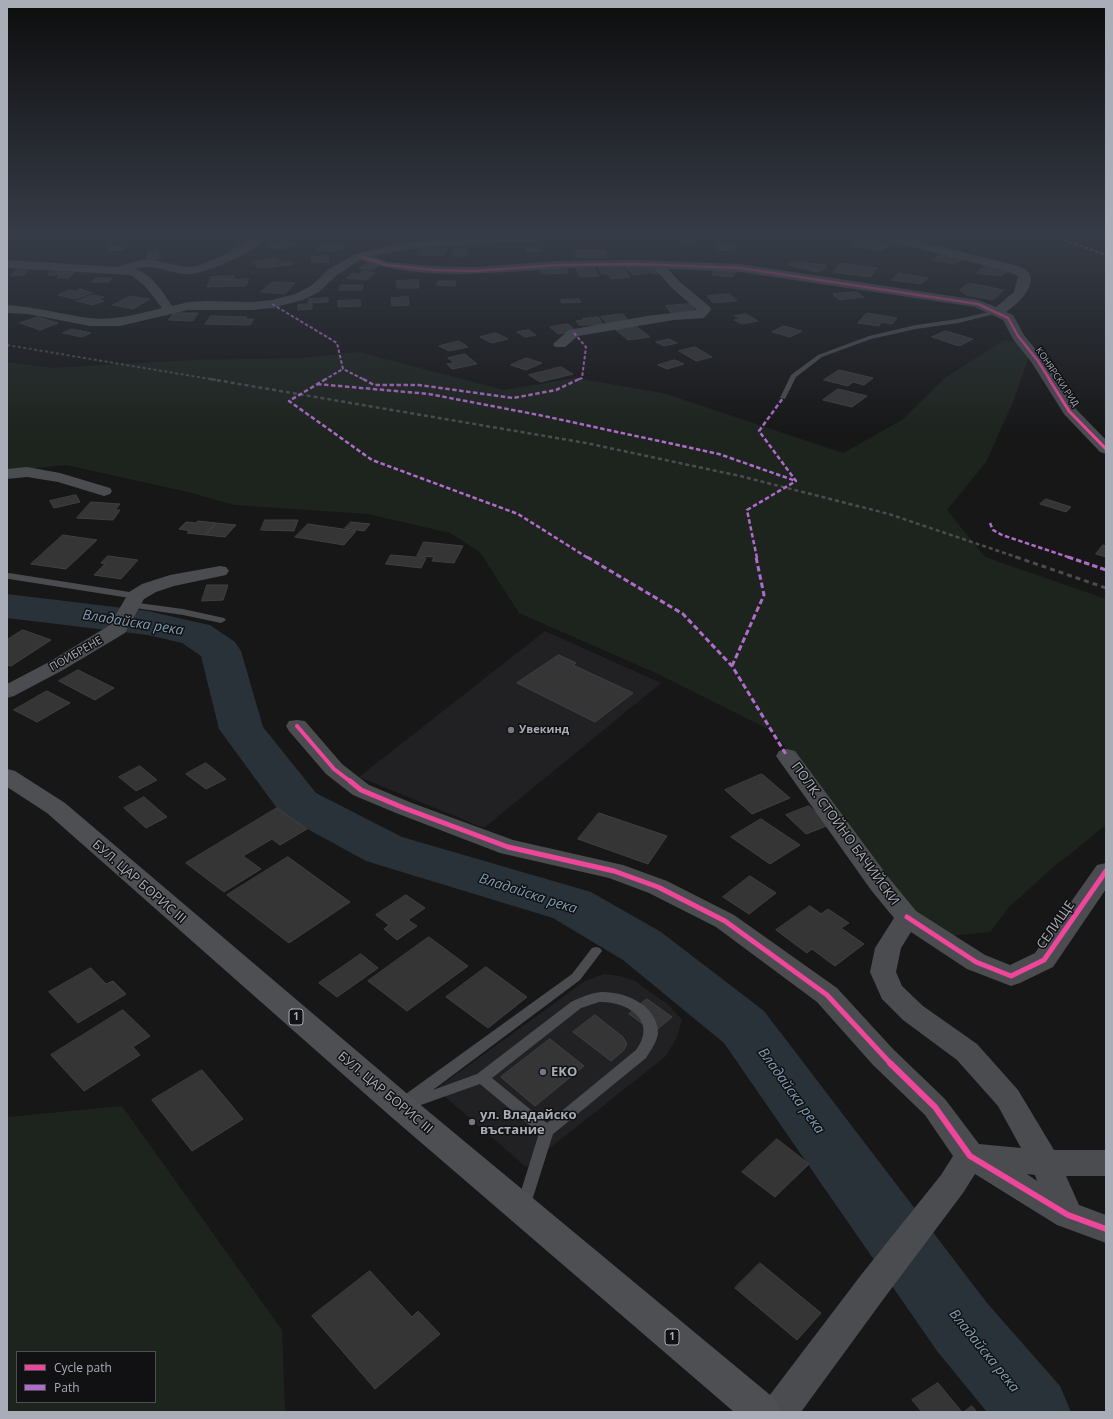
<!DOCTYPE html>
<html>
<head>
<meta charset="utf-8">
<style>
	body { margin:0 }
	#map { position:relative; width:1113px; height:1419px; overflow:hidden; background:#171717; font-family:"Open Sans",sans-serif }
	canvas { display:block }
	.frame { position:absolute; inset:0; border:8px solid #a8adb8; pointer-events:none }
	.legend { position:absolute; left:16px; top:1351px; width:140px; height:52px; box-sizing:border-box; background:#111113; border:1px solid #4d4f55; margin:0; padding:5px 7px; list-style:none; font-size:12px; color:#a8adb8 }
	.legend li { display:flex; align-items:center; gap:8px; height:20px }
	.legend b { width:20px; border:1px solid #4d4f55 }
</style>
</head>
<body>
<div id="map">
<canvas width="1113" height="1419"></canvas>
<div class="frame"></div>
<ul class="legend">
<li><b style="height:5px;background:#ed469a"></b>Cycle path</li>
<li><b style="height:5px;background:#b06ccc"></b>Path</li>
</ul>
</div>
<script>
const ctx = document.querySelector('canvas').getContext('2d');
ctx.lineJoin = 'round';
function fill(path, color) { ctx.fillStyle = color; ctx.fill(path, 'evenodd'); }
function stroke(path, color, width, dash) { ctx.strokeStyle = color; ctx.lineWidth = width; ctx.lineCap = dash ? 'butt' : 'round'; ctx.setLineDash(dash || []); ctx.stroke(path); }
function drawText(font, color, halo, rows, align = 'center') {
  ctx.font = font + ' "Open Sans",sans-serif'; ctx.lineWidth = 3; ctx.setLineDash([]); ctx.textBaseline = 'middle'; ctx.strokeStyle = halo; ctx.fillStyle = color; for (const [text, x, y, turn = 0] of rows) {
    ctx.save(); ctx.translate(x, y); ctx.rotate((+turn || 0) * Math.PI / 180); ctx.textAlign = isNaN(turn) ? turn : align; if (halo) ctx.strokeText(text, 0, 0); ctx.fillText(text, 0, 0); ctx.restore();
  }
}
const built = new Path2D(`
	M545,631l116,52 -177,145 -125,-51z
	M604,974l15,2 16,5 35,25 12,14 -5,17 -11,19 -140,111 -90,-78 149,-108z`);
const green = new Path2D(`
	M1004,340l29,4 -19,56 -28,62 -39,48 38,47 121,42v226l-56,45 -41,37 -19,25 -39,4 -47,-28 -130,-176 -116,-58 -139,-61 -39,-61 -30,-19 -82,-19 -134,-9 -46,-13 -122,-27 -59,6v-109l46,6 139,-8 107,-2 60,-6 145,38 71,-12 88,15 180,60 59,-33 43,-42z
	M122,1106l160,224 3,82h-278v-295zM17,1352h138v50h-138z`);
const river = new Path2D(`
	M7,594l141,17 48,11 14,3 25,17 6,9 22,76 53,66 86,44 189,55 70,40 103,79 223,292 73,83 11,26h-84l-50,-61 -213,-308 -101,-83 -70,-42 -187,-57 -84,-46 -63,-86 -18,-73 -19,-13 -34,-8 -141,-17z`);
const building = new Path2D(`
	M680,238h19l1,2 -18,1z
	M859,239l31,6 -9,6 -30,-6z
	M283,241l12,3 -17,6 -12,-4z
	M322,244l23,1 -4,6h-25z
	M718,245h15l1,6 -15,-1z
	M124,246l1,4 -16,1 -1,-4z
	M422,248h26l-5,8 -26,-1z
	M541,248l1,3 -15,1 -1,-3z
	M456,249l13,1 -3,6h-14z
	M577,250h30l-1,8 -31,-1z
	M158,251l1,3 -11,2 -1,-4z
	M155,255l6,1v2l-14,1v-3z
	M939,255l24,4 -9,5 -22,-4z
	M328,256l1,6 -17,1 -1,-6z
	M276,258l5,4h-6l4,4 -20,2 -7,-6z
	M290,261l4,3 -12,2 -4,-3z
	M794,261l32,4 -2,1 3,1 -6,4 -5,1 -28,-7z
	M368,263l12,2 -10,6 -11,-3z
	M840,263l37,5 -7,9 -37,-5z
	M985,266l24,4 -8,6 -24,-3z
	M622,267l8,10 -19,2 -3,-5h-6l-4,-5z
	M624,267h29l7,6 -5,1 -3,-2 -17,3z
	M566,268l2,5 -26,1 -2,-4z
	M594,268l5,8 -19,1 -4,-8z
	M28,269l-3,6 -14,1 5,-6z
	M716,269l20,2 -4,6 -20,-2z
	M362,271l13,2 -9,7 -20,-2 7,-5 6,1z
	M50,272h24l-5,6h-12l3,-3h-12z
	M899,273l29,5 -7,6 -29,-4z
	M234,276l-1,3 -23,1 1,-3z
	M96,278h16l-4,4h-16z
	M233,279h16l-3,7 -39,1 3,-7z
	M418,280l1,8h-22l-1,-7z
	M438,281h18l-1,5 -18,-1z
	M272,282l23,1 -10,11 -24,-2z
	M969,283l35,7 -11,10 -27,-5 -6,-5z
	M341,285h22l-1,5h-23z
	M80,289l12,4 -17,6 -17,-4 11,-5 6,1z
	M857,292l7,5 -25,3 -6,-6z
	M730,294l7,7 -24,2 -6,-7z
	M93,295l11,2 -6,3 6,1 -11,4 -16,-4z
	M130,296l20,3 -17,10 -20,-4z
	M408,297l1,8 -17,1 -1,-8z
	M328,298v4l-20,1 1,-4z
	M579,299l2,3 -19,1 -2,-3z
	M360,300l1,6 -23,1v-6z
	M312,304v5l-14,1v-5z
	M690,304l6,8 -24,2 -6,-8z
	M174,313h24l-5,8 -24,-1z
	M867,313l30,5 -5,6 -10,-2 -3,4 -21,-3z
	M623,314l6,7 -22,3 -6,-7z
	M746,314l12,7 -16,3 -8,-4 6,-1 -5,-3z
	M211,316l36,1 -2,2h9l-4,6 -45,-1z
	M38,317l20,6 -18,7 -20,-7z
	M598,317l6,8h-25l-3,-4 8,-1 -1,-1z
	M568,324l8,7 -18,3 -8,-7z
	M784,326l18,5 -12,6 -18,-5z
	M637,327l13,10 -22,3 -12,-10z
	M72,329l19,4 -9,4 -19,-4z
	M529,330l7,5 -11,2 -8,-5z
	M946,331l27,8 -14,7 -27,-9z
	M496,333l12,6 -16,4 -12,-6z
	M669,339l8,4 -13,3 -8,-4z
	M459,341l9,6 -19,4 -10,-5z
	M695,347l17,10 -16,4 -17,-10z
	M465,354l12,10 -25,5 -5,-5 7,-1 -6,-5z
	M526,358l16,5 -16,7 -15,-5z
	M675,360l9,4 -17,5 -9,-4z
	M561,367l12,7 -33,8 -11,-7z
	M839,370l34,8 -9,7 -11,-3 -5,4 -24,-6z
	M838,389l29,7 -15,11 -29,-7z
	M76,495l4,7 -26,6 -4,-7z
	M1046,499l25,8 -5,5 -26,-8z
	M91,502l29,2 -5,6h5l-7,10 -36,-2z
	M265,520h33l-4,11 -33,-1z
	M198,521l18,2 -10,12 -19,-2 3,-2 -11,-2 7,-7 10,1z
	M351,522l19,2 -6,7 -19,-3z
	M216,523l20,2 -11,12 -19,-2z
	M308,524l48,7 -12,14 -49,-8z
	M63,535l34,5 -31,29 -35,-5z
	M424,542l39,4 -9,17 -22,-2 2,-4 -17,-1z
	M1103,545l3,1v11l-10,-3z
	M391,555l35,3 -5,10 -35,-4z
	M108,556l30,4 -17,19 -27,-4 11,-11 -4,-1z
	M207,585h21l-5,15 -21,1z
	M23,630l28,10 -40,26 -4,-1v-25z
	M559,655l17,8 -3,2 60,28 -38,29 -78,-39z
	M78,670l36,18 -19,12 -36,-19z
	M47,691l23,12 -33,19 -23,-12z
	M206,763l20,16 -20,10 -20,-15z
	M140,766l17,14 -21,11 -17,-14z
	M762,774l28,24 -38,16 -27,-24z
	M144,797l23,20 -21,11 -22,-20z
	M809,806l20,19 -23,9 -20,-19z
	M277,808l30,21 -27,16 -8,-6 -29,17 18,13 -37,23 -38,-29z
	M599,813l68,23 -19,28 -70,-25z
	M761,819l39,26 -30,19 -39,-27z
	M288,857l62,45 -61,41 -62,-48z
	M750,876l26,17 -27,21 -26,-17z
	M406,895l19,13 -17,12 9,6 -20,14 -13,-11 5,-4 -13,-10z
	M810,906l11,8 7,-5 21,14 -8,5 23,16 -29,22 -23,-17 -5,4 -31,-23z
	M429,937l39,29 -61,45 -39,-30z
	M361,954l17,14 -41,29 -18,-14z
	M486,967l41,30 -39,31 -42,-31z
	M91,968l15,16 7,-3 13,13 -48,29 -29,-31z
	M647,999l25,18 -18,15 -25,-18z
	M123,1010l27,26 -17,11 7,8 -56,36 -33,-36z
	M595,1015l28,22 4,7 -3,6 -13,11 -38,-29z
	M550,1039l34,27 -49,40 -34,-29z
	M202,1070l41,49 -51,32 -40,-51z
	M777,1139l32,25 -34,33 -33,-25z
	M760,1263l61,50 -24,27 -62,-52z
	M370,1271l42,46 6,-6 22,23 -65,55 -63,-73z
	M938,1383l24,29h-40l-10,-12z
	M972,1406l5,6h-13z`);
const lane = new Path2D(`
	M997,310l2,1v2l-41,10 -42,6 -45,10 -49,18 -26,20 -11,22 -5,-1 11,-23 27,-20 51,-19 47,-11 42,-6z
	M9,573l127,20 4,3 -4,3 -127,-20 -2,-1v-4z
	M131,602l52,7 41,9 2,2 -5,3 -38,-8 -55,-8 -1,-2z
	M596,947l4,1 2,3 -22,29 -147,110 44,-16 94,-72c10,-5 20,-9 30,-10 23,-1 57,13 57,41 -1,9 -7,17 -12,25l-93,76 -23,73 -2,5 -5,2 -5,-2 -2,-5 23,-74 -59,-49 -76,27 -5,-2 -2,-4 6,-9 169,-122 20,-26zM599,1002c29,-1 59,19 37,48l-89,73 -55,-45 89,-70z`);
const street = new Path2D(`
	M252,238h14c-10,13 -63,38 -80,36 -18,-1 -32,-11 -51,-5 17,5 28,23 37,37l16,-4 18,-1 46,1 20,-2 23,-6 16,-8 18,-17 26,-15 43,-10 56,-6h89l-5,3c-55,3 -112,3 -166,15l16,6 46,4 40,1 84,-6 78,-1 104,4 238,36 18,7 18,-15 4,-16 -11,-5 -123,-31 -1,-2h21l111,27c4,2 12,4 14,8 8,14 -13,32 -23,39l7,3 11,20 21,26 30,47 31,32v14l-6,-2 -36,-38 -32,-51 -19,-24 -10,-19 -28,-13 -235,-35 -72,-3 12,13 30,25 1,3 -7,8 -30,2 -96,16 -13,11h-10l-2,-3 16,-14 5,-1 73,-13 50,-6 -25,-22 -18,-20c-32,-1 -65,-1 -97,1 -68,3 -130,13 -197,-9l-23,15 -18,17 -16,8 -31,8 -20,2h-64l-68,16h-30l-62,-12 -21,-1v-8c28,2 54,9 82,13 25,3 49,-4 73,-10l-17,-22 -14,-11 -124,-7v-8l112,7 13,-5 18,-3 35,8 12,-1 25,-10z
	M27,467l33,6 50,15 2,3 -2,3 -6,2 -46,-14 -31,-5 -20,2v-10z
	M220,566l6,1 3,4 -3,4 -52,11 -18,6 -12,7 -19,34 -62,37 -49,26 -7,2v-14l42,-22 61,-37 19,-33 13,-8 28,-9z
	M297,720l8,1 37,43 27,21 43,18 101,37 110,25 44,16 67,34 103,73 56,61 52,50 34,45 42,4 -23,-42 -41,-46 -54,-40 -21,-21 -12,-27 5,-24 19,-30 -23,-28 -95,-134 3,-5 8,-2 8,2 94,127 27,33 69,44 25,10 25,-12 62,-88 9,-2v26l-53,78 -33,16 -9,3 -44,-17 -56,-37 -10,16 -5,24 6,14 21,20 54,38 41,46 36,60h52v26h-40l13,29 27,10v28l-49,-18 -82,-51 -12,19 -78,104 -84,115h-40l5,-12 95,-125 80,-100 12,-19 -28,-41 -52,-50 -56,-63 -101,-75 -67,-34 -40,-15 -109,-25 -104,-40 -43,-18 -27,-21 -37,-43 -3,-5 3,-5zM1027,1174l8,1 2,6z`);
const primary = new Path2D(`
	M7,769l8,2 50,32 346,294 364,302 6,13h-47l-345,-297 -342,-302 -40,-26z`);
const railFar2 = new Path2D(`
	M7,345l209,35`);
const railFar1 = new Path2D(`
	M210,379l376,64 154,33 149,38 130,44`);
const rail = new Path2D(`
	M1016,557l90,31`);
const quietFar2 = new Path2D(`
	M1059,238l47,17
	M272,304l65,39 6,26 22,11
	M574,333l12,14 -4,31 -5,2
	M324,380l19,-11`);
const quietFar1 = new Path2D(`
	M326,379l-37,22 83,59 146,54 70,44
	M363,379l11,6h45l94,13 43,-8 23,-11
	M317,384l112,10 110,21 180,39 77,27
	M990,523l3,7 9,5 69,23
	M757,558l-10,-48 49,-29 -37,-50 24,-33`);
const quiet = new Path2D(`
	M587,557l96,57 49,52 55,90
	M1068,557l38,13
	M732,666l32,-71 -8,-38`);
const cyclewayFar4 = new Path2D(`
	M359,256l28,9 47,5 40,1 84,-6 78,-1 104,4 238,36 30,14 10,18 20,25 12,19`);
const cyclewayFar3 = new Path2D(`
	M1049,379l20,32 37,38`);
const cyclewayFar2 = new Path2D(`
	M297,726l37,43 17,13`);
const cyclewayFar1 = new Path2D(`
	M350,781l11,9 43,18 104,39 106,24 44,16 67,34 102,74 64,69
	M907,917l69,45 35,14 33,-16 62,-89`);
const cycleway = new Path2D(`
	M890,1063l45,44 35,49 98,59 38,14`);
const markers = [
	[511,730,4,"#757880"],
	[543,1072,4,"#757880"],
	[472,1122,4,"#757880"]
];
const farStreetnames = [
	["КОНЯРСКИ РИД",1057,377,56]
];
const shields = [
	[296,1017,14],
	[672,1337,14]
];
const shieldNames = [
	["1",296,1017],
	["1",672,1337]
];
const streetNames = [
	["ПОИБРЕНЕ",76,654,-30]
];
const poiNames = [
	["Увекинд",519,730]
];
const nearStreetnames = [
	["ПОЛК. СТОЙНО БАЧИЙСКИ",845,834,54],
	["БУЛ. ЦАР БОРИС III",139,882,41],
	["СЕЛИЩЕ",1056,925,-55],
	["БУЛ. ЦАР БОРИС III",385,1093,40]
];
const nearPoinames = [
	["EKO",551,1072],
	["ул. Владайско",480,1115],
	["въстание",480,1130]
];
const nearWaternames = [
	["Владайска река",133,623,9],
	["Владайска река",528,894,18],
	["Владайска река",791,1091,54],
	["Владайска река",984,1351,51]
];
fill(built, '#212123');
fill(green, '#1d241e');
fill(river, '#2a3239');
fill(building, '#353536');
stroke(building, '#3f4043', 1);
fill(lane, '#4b4c50');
fill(street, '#4b4c50');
fill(primary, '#4d4f52');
stroke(railFar2, '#4b4c4f', 2, [3, 2.5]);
stroke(railFar1, '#4b4c4f', 2.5, [4, 3]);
stroke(rail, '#4b4c4f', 3, [5, 4]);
stroke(quietFar2, '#b06ccc', 2, [3.5, 2]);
stroke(quietFar1, '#b06ccc', 2.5, [4.5, 2.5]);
stroke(quiet, '#b06ccc', 3, [5.5, 3]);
stroke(cyclewayFar4, '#ed469a', 2.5);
stroke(cyclewayFar3, '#ed469a', 3);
stroke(cyclewayFar2, '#ed469a', 4);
stroke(cyclewayFar1, '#ed469a', 5);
stroke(cycleway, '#ed469a', 6);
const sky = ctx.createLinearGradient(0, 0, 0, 437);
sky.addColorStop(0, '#0d0d0d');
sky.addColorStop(0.54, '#363c47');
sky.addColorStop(1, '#363c4700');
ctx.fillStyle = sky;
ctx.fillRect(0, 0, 1113, 437);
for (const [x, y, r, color] of markers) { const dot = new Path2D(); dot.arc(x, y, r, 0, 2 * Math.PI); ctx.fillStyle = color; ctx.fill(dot); stroke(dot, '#111113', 1.5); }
drawText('9px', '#a8adb8', '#111113', farStreetnames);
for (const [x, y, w] of shields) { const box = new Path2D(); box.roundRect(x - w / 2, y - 8, w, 16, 3); ctx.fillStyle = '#111113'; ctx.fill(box); stroke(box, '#a8adb8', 1); }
drawText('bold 10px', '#a8adb8', null, shieldNames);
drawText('11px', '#a8adb8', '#111113', streetNames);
drawText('bold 11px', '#a8adb8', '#111113', poiNames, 'left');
drawText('13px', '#a8adb8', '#111113', nearStreetnames);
drawText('bold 13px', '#a8adb8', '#111113', nearPoinames, 'left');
drawText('italic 14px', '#7f9bb3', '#111113', nearWaternames);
</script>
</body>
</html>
